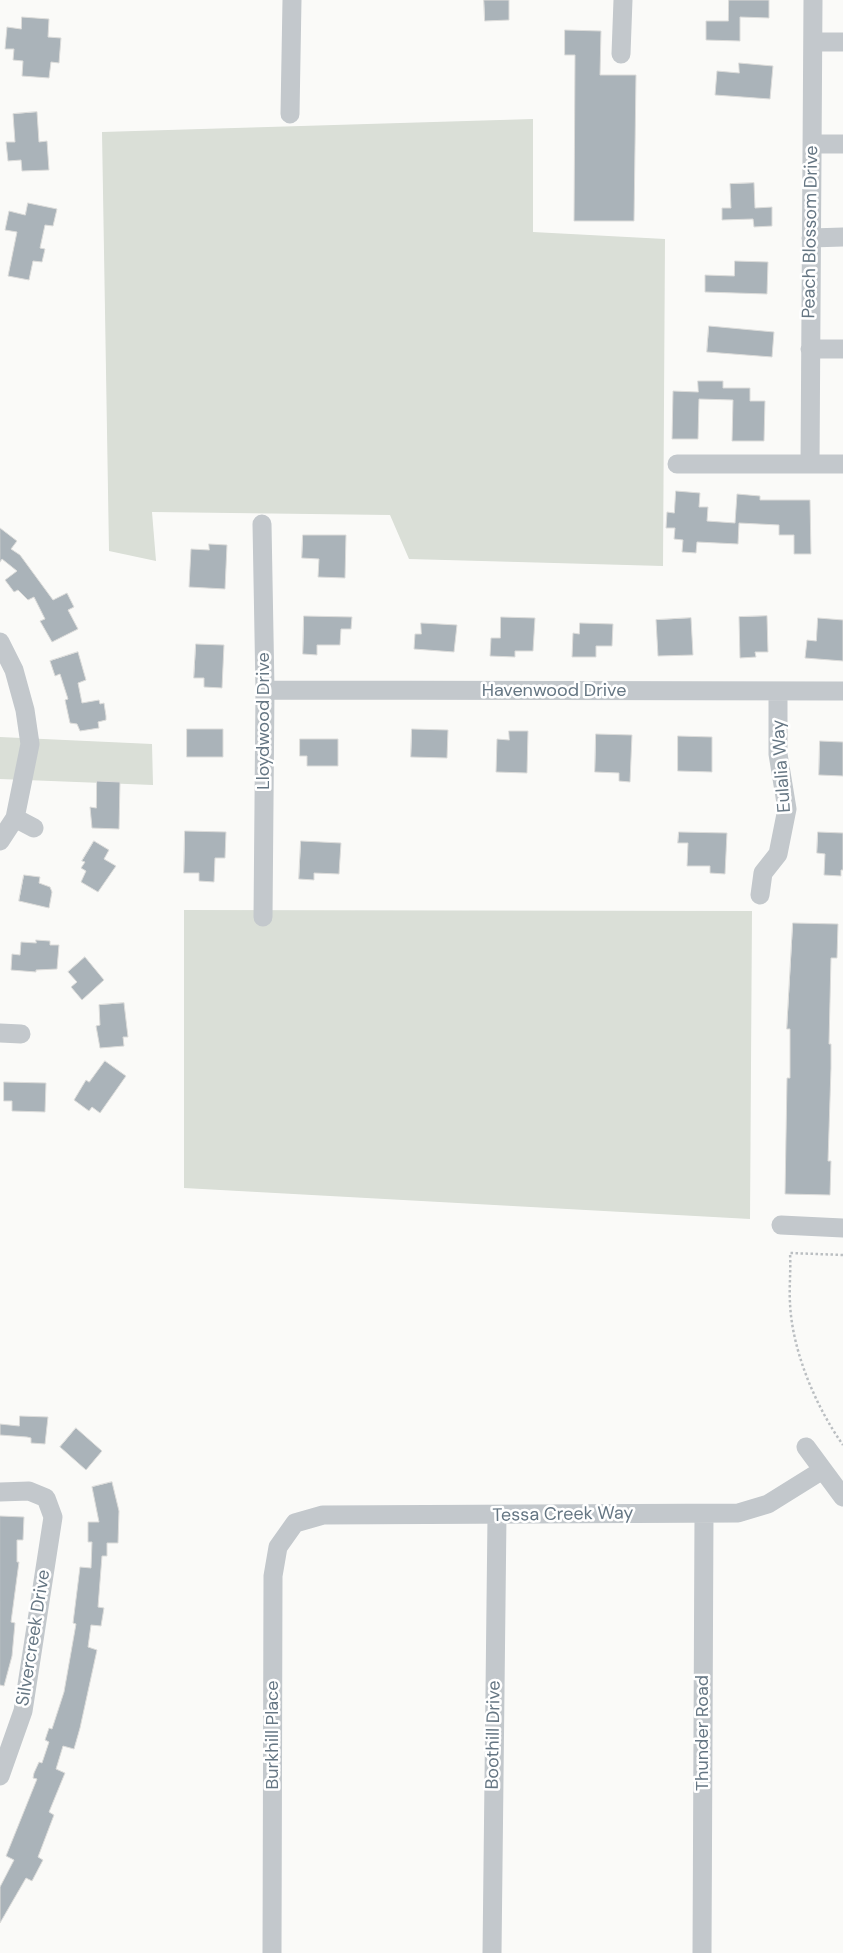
<!DOCTYPE html>
<html>
<head>
<meta charset="utf-8">
<style>
	body { margin:0 }
	canvas { display:block; background:#fafaf8 }
</style>
</head>
<body>
<canvas width="843" height="1953"></canvas>
<script>
const ctx = document.querySelector('canvas').getContext('2d');
ctx.lineJoin = 'round';
function fill(path, color) { ctx.fillStyle = color; ctx.fill(path, 'evenodd'); }
function stroke(path, color, width, dash) { ctx.strokeStyle = color; ctx.lineWidth = width; ctx.lineCap = dash ? 'butt' : 'round'; ctx.setLineDash(dash || []); ctx.stroke(path); }
function drawText(font, color, halo, rows, align = 'center') {
  ctx.font = font + ' "DM Sans",sans-serif'; ctx.lineWidth = 5; ctx.setLineDash([]); ctx.textBaseline = 'middle'; ctx.strokeStyle = halo; ctx.fillStyle = color; for (const [text, x, y, turn = 0] of rows) {
    ctx.save(); ctx.translate(x, y); ctx.rotate((+turn || 0) * Math.PI / 180); ctx.textAlign = isNaN(turn) ? turn : align; if (halo) ctx.strokeText(text, 0, 0); ctx.fillText(text, 0, 0); ctx.restore();
  }
}
const green = new Path2D(`
	M533,119v113l132,7 -2,327 -254,-7 -19,-44 -238,-3 4,49 -47,-10 -7,-419z
	M0,737l152,7 1,41 -153,-6z
	M184,910l568,1 -2,308 -566,-31z`);
const building = new Path2D(`
	M484,0h25v20l-24,1z
	M729,0h40v18l-29,-1v24l-34,-1v-19h22z
	M22,17l27,2 -1,18 13,1 -2,25 -8,-1 -2,16 -27,-2 1,-15 -10,-1 1,-11h-9l2,-22 14,2z
	M565,30l36,1 -1,44h36l-2,146h-60l1,-166h-10z
	M739,63l34,3 -3,33 -55,-4 2,-24 22,2z
	M37,112l2,30 8,-1 2,29 -27,1 -1,-11 -13,1 -2,-19h9l-2,-28z
	M754,183l1,25 17,-1v19l-18,1 -1,-8 -31,1v-12h9l-1,-24z
	M28,203l29,6 -4,17 -8,-1 -5,23 5,1 -3,13 -9,-1 -4,19 -21,-4 9,-44 -12,-2 4,-19 16,4z
	M735,261l33,1 -1,32 -62,-2v-17l29,1z
	M709,326l65,6 -2,25 -65,-5z
	M698,381h25v7h27v13h15l-1,40h-32l1,-41 -34,-1 -1,40h-26l1,-48 25,1z
	M676,491l24,2 -1,14h9l-1,14 28,2 2,-29 23,2v4h50l1,54h-17v-19h-15v-10l-40,-2 -1,21 -41,-2 -1,11 -14,-1 1,-12 -9,-1 1,-11h-9l1,-16 7,1z
	M0,528l17,13 -6,8 9,6 33,45 14,-7 7,14 -6,3 10,19 -26,13 -12,-21 5,-2 -11,-22 -6,3 -10,-10 -4,2 -9,-12 12,-9 -15,-12 -2,3z
	M303,535h43l-1,43 -27,-1 1,-18 -17,-1z
	M209,544l18,1 -2,44 -36,-2 2,-38 18,1z
	M304,616l48,1 -1,12h-10l-1,16h-23v10l-14,-1z
	M767,616l1,36h-13l1,5 -16,1 -1,-41z
	M501,617l34,1 -2,33h-18v6l-25,-1 1,-18h9z
	M691,618l2,37 -35,1 -2,-36z
	M818,618l25,2v41l-38,-3 2,-18 9,1z
	M421,623l36,2 -3,27 -40,-3 1,-15h6z
	M580,623l33,1 -1,22h-16v11h-24l1,-24 6,1z
	M196,644l28,1 -2,43 -18,-1v-9h-10z
	M78,652l8,28 -8,3 4,20 17,-3 1,4 4,-1 2,13v4l-8,2 1,6 -19,3 -3,-7 -7,-1 -5,-23 3,-1 -8,-25 -5,2 -5,-15z
	M187,729h36v28h-36z
	M412,729l36,1 -1,28 -36,-1z
	M509,731h19l-1,42 -31,-1 1,-33 12,1z
	M596,734l36,1 -2,47 -11,-1v-8l-24,-1z
	M678,736l34,1v35l-34,-1z
	M300,739h38v27h-31v-10h-7z
	M820,741l23,1v34l-24,-1z
	M97,781l23,1 -1,47 -27,-1 -2,-21 6,1z
	M185,831l41,1 -1,26h-10l-1,24 -15,-1v-8h-15z
	M679,832l48,1 -2,41 -15,-1v-7h-23l1,-23h-10z
	M818,832l25,1v37h-2v6l-17,-1 1,-21 -8,-1z
	M94,841l15,9 -5,9 12,7 -18,26 -17,-10 5,-11 -5,-3 4,-6 -3,-1z
	M301,841l40,2 -2,31 -25,-1v7l-15,-1z
	M24,875l16,2 -1,6 11,4 2,5 -3,16 -30,-7z
	M793,923l45,1 -1,34h-6l-2,86h2v24l-3,93h3l-1,34 -45,-1 2,-116h3v-49h-3z
	M36,940l14,1v4h9l-2,24 -21,1v2l-25,-2 1,-16 8,1 1,-13 15,1z
	M85,957l19,23 -22,20 -11,-13 6,-5 -9,-10z
	M124,1003l4,34h-5l1,9 -24,2 -4,-22 4,-1 -1,-20z
	M105,1061l21,15 -26,37 -8,-6 -3,4 -15,-11 12,-20 3,2z
	M4,1082l42,1 -1,29 -33,-1v-10h-8z
	M20,1416l28,1 -3,27 -14,-1v-5l-4,-1 -27,-2v-11l19,2z
	M76,1428l26,23 -16,19 -26,-23z
	M112,1482l7,29 -1,32h-11v13h-5l-4,51 6,1 -3,18 -10,-1 -3,22 9,3 -17,78 -6,21 -11,-3 -7,23 9,4 -16,39 5,3 -16,42 5,3 -11,21 -6,-3 -26,45v-36l14,-27 -8,-4 31,-77 -4,-1 1,-5 5,-11 3,1 7,-21 -4,-2 4,-12 3,1 12,-37 12,-68 -3,-1 7,-56 11,1 1,-26h-4v-20h11l-7,-35z
	M0,1516l24,1 -1,23h-6v22h2l-8,60 4,1 -3,33 -8,30 -4,-1z`);
const path = new Path2D(`
	M843,1255l-53,-2c1,17 -1,34 0,50 2,48 26,104 53,142`);
const minor = new Path2D(`
	M813,42h30
	M621,54l2,-54
	M290,114l2,-114
	M812,144h31
	M811,238l32,-1
	M810,349h33
	M677,464h166
	M810,464l3,-464
	M262,524l3,166 -2,227
	M0,642l14,28 11,40 5,34 -15,74 -15,23
	M265,690l578,1
	M15,818l19,10
	M760,895l3,-22 15,-19 9,-45 -9,-55v-63
	M0,1033l21,1
	M781,1225l62,3
	M806,1447l37,50
	M0,1492l29,-1 17,7 7,19 -30,194 -23,65
	M272,1953l1,-377 5,-29 17,-24 28,-8 415,-2 30,-9 53,-33
	M492,1953l5,-437
	M702,1953l2,-439`);
const streetNames = [
	["Peach Blossom Drive",811,232,-89],
	["Havenwood Drive",554,691],
	["Lloydwood Drive",264,721,-90],
	["Eulalia Way",782,766,-94],
	["Tessa Creek Way",563,1515,-1],
	["Silvercreek Drive",34,1638,-81],
	["Thunder Road",703,1733,-90],
	["Burkhill Place",273,1735,-90],
	["Boothill Drive",494,1735,-89]
];
fill(green, '#dadfd7');
fill(building, '#aab3b9');
stroke(building, '#dcdcda', 1);
stroke(path, '#bbbfc2', 2.5, [2.5, 2.5]);
stroke(minor, '#c3c8cc', 19);
drawText('18px', '#657683', '#fff', streetNames);
</script>
</body>
</html>
